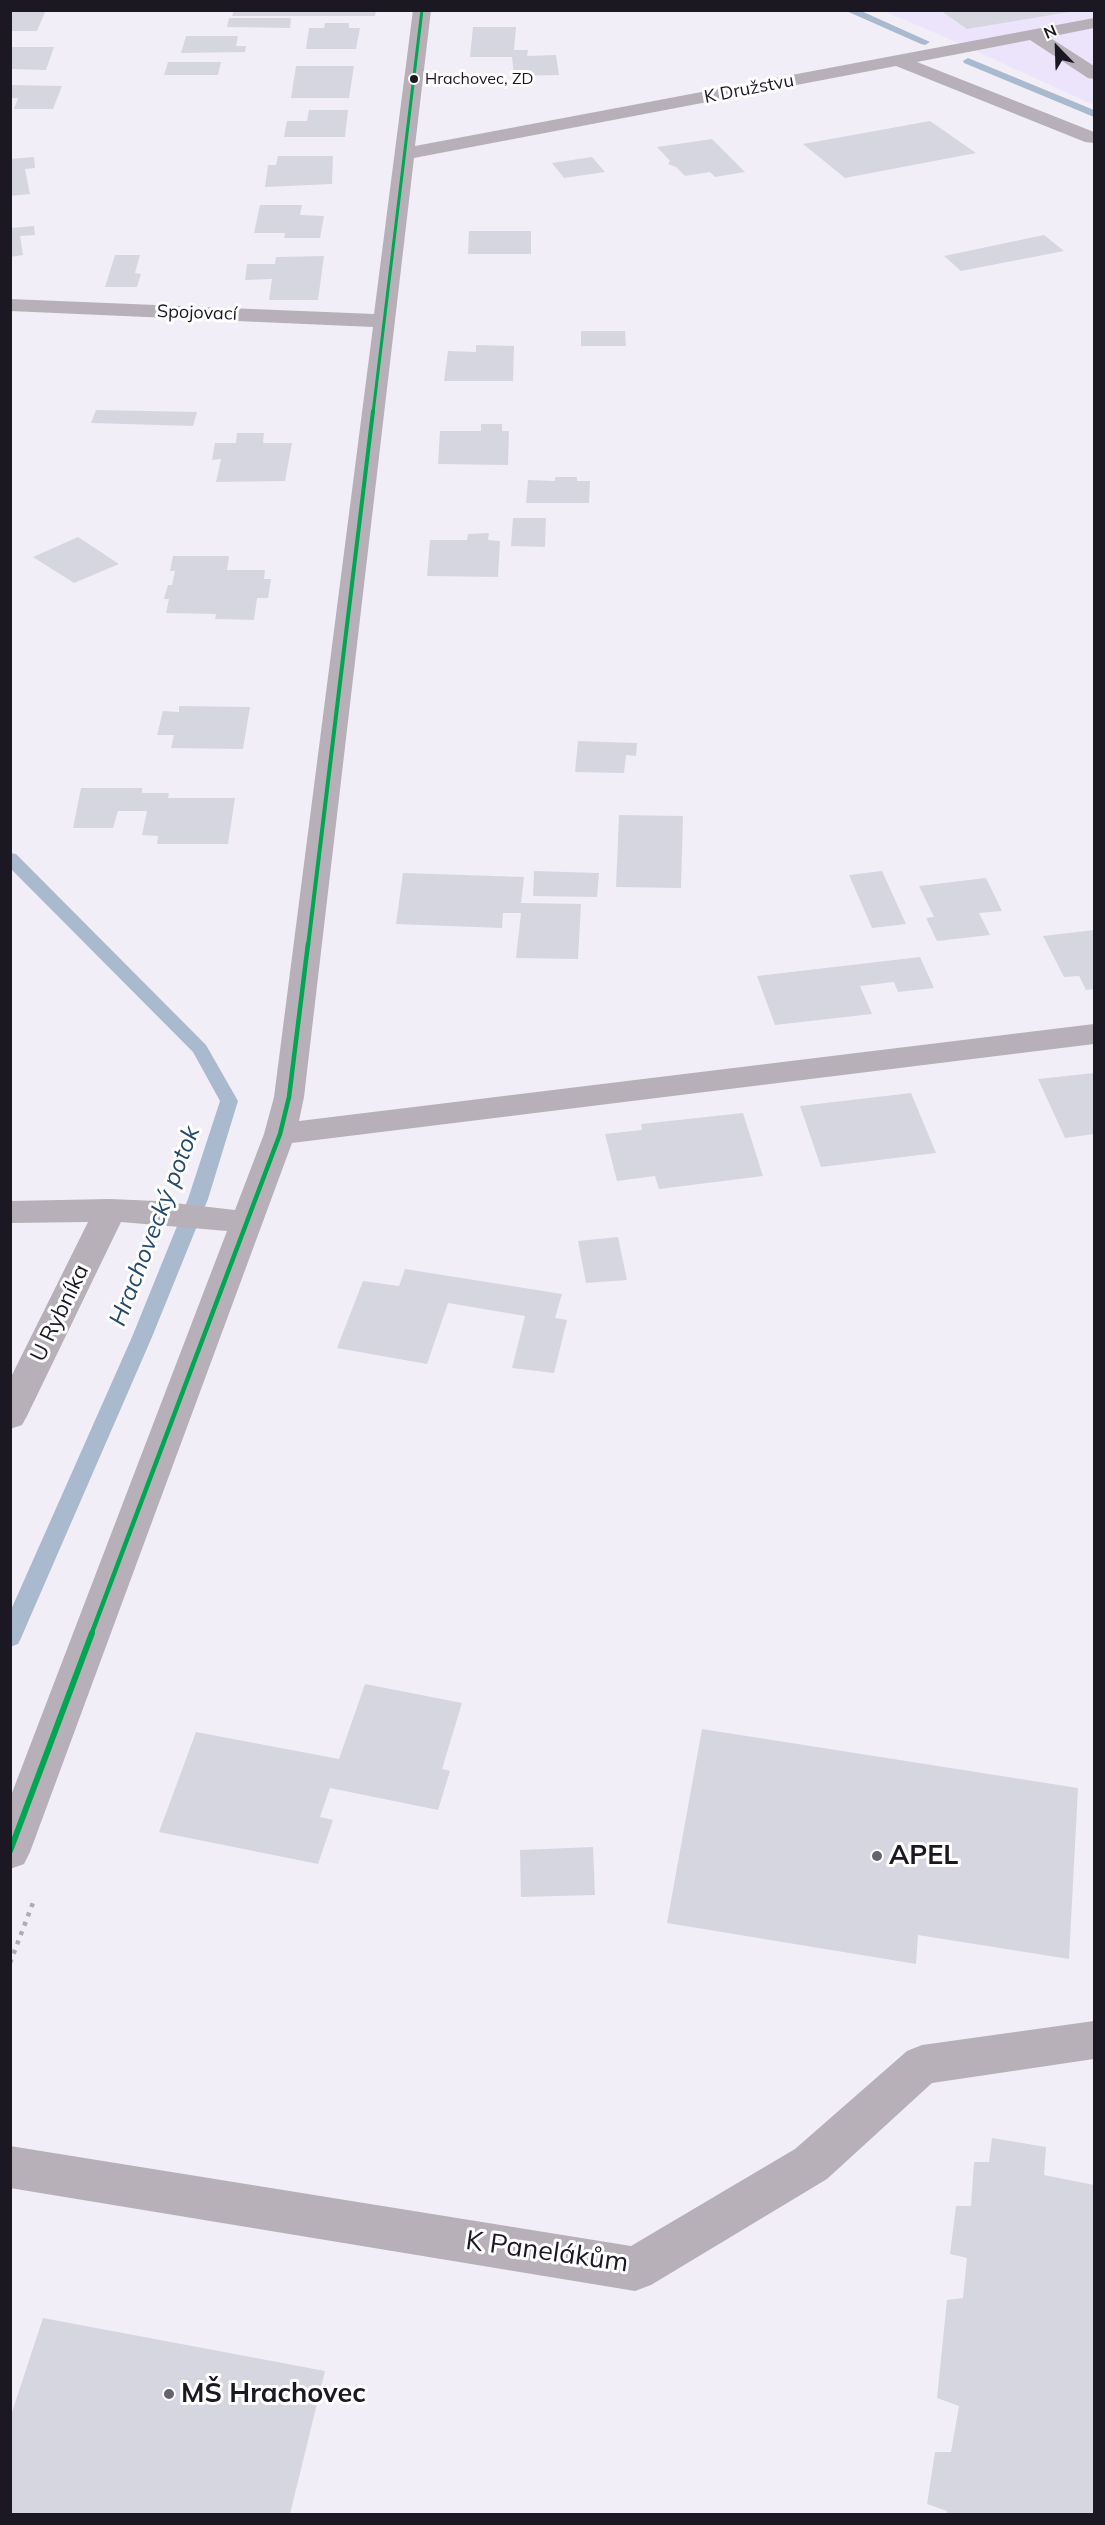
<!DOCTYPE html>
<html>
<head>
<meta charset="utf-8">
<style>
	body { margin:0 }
	#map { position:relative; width:1105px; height:2525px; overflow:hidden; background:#f1eef8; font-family:Mulish,sans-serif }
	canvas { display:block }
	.frame { position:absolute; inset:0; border:12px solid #1c1823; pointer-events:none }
	.north { position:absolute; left:1027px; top:18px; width:60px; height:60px; -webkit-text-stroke:4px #fff; paint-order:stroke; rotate:337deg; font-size:16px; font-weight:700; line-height:24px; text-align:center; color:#1c1823 }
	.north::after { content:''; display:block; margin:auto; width:21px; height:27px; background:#1c1823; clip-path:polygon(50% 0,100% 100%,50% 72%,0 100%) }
</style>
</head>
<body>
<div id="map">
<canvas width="1105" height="2525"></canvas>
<div class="frame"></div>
<div class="north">N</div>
</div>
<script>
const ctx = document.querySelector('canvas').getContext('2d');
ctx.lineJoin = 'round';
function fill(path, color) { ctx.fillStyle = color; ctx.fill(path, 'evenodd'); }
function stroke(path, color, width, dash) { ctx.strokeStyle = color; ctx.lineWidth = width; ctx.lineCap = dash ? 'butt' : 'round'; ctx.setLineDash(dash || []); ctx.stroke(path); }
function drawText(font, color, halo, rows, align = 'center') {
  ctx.font = font + ' Mulish,sans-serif'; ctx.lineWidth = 6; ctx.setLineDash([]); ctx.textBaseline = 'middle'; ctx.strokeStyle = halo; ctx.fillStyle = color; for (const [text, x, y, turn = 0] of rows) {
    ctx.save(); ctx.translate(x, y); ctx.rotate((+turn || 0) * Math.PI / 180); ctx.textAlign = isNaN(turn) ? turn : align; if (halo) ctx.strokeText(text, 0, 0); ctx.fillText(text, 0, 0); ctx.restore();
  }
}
const built = new Path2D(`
	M884,11h210v94l-149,-68z`);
const stream = new Path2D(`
	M844,10h15l71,32 -5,3 -4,-1z
	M968,58l126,52v7l-130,-54 -1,-2z
	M10,853l6,1 190,191 32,56 -30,98 -56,138 -131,301 -3,6 -8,3v-35l122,-275 56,-138 32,-98 -27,-49 -183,-184z`);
const building = new Path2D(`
	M10,10h36l-9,21h-27z
	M234,10h142l-1,6h-143z
	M940,10h128l1,2 -102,17z
	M229,18h62l-1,10 -63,-1z
	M325,23h24v5h11l-4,21h-50l3,-21h15z
	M473,27h43l-2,23h14l-1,6 29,-1 3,20 -45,1 -2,-19h-42z
	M186,36h52l-2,10h10l-1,6 -64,1z
	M10,47h44l-8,23 -36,-1z
	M168,62h53l-3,13h-54z
	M296,66h58l-5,32h-58z
	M10,85l52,1 -9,23h-39l4,-11h-8z
	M309,110h39l-3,27h-61l3,-16h20z
	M930,121l46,32 -131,25 -42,-34z
	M712,139l33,33 -30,5 -5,-5 -25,4 -9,-9 -8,-3 2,-3 -13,-14z
	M278,156h55l-1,28 -67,3 3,-22h8z
	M34,157l1,11 -10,1 5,25 -20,2v-37z
	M592,157l13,15 -41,6 -12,-15z
	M260,205h42l-2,10 24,1 -4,22h-36l1,-5h-31z
	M34,226l1,9 -15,1 3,19 -13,2v-29z
	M469,231h62v23h-63z
	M1044,235l20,16 -103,20 -17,-15z
	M115,255h25l-5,18 6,1 -4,13h-32z
	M324,256l-6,44h-49l3,-21 -27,1 2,-16h28l1,-7z
	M581,331h44l1,15h-45z
	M476,345l38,1 -1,35h-69l4,-30 28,1z
	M96,410l101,2 -4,14 -102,-3z
	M481,424h21v7h7l-1,34 -70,-1 2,-33h41z
	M237,433h27l-1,10h29l-7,38 -69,1 5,-23 -9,1 3,-17h21z
	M555,477h22v4h13l-1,22h-63l2,-23 27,1z
	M513,518h33l-1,29 -34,-1z
	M489,533l-1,7 12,1 -2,36 -71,-1 3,-36h37l1,-6z
	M78,537l41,27 -45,19 -41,-26z
	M173,556h56l-2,14h38l-1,9h7l-3,19h-11l-3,22 -39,-1 1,-5 -50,-1 3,-14h-5l4,-14h4l3,-14h-5z
	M179,706l71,1 -7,42 -72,-1 3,-13h-17l6,-24 16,1z
	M578,741l59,2 -1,13 -10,-1 -2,18 -49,-1z
	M81,788h61v5h27l-1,5h67l-7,46h-71l1,-8 -16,-1 5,-24h-29l-5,17h-40z
	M619,815l64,1 -2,72 -65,-1z
	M534,871l65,2 -2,24 -64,-1z
	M882,871l24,53 -34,4 -23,-53z
	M403,873l121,4 -3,26 60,1 -3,55 -62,-1 5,-45h-18l-1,15 -106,-4z
	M986,878l16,33 -23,2 11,22 -53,6 -11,-23 8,-1 -15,-31z
	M1094,930v59l-8,1 -7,-14 -15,1 -21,-41z
	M920,957l14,31 -36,4 -4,-10 -34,4 12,28 -97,11 -18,-49z
	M1094,1073v61l-29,4 -27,-59z
	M911,1093l25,60 -115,14 -21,-61z
	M743,1113l20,63 -104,13 -4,-13 -38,5 -12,-47 37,-4 -1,-6z
	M618,1237l9,43 -41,3 -8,-42z
	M405,1269l157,25 -7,24 12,2 -13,53 -42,-5 13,-52 -77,-13 -21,61 -90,-16 26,-67 36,5z
	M365,1684l97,19 -20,66 8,2 -12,39 -108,-22 -10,29 13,3 -15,44 -159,-32 37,-100 143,27z
	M702,1729l376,59 -9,171 -151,-24 -2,29 -249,-41z
	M593,1847l2,48 -74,2 -1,-47z
	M992,2138l54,9 -2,28 50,10v329h-148l1,-3 -20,-7 8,-52h16l8,-46 -22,-8 10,-98 16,-2 4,-40 -17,-4 6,-48h15l3,-44h15z
	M43,2318l282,53 -35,143h-280v-96z`);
const path = new Path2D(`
	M10,1963l24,-63`);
const minor = new Path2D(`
	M413,10h18l-16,136 679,-128v10l-45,9 45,29v13l-6,-1 -58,-38 -113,22 177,70v11l-9,-1 -189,-76 -482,92 -110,939 -5,24 795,-97v20l-802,99 -262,709 -6,12 -14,5v-71l217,-567 -106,-9 -94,194 -5,9 -12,4v-50l78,-157 -78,1v-22l100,-2 47,2 78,9 29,-76 10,-37 99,-770 -363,-16v-12l364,15z
	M1094,2021v38l-162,24 -105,96 -176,106 -16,6 -625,-103v-42l621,100 164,-97 112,-98 15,-6z`);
const bus1Far3 = new Path2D(`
	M373,413l49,-403`);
const bus1Far2 = new Path2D(`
	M308,946l65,-535`);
const bus1Far1 = new Path2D(`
	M91,1635l189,-501 9,-37 19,-153`);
const bus1 = new Path2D(`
	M10,1851l82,-218`);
const markers = [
	[414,79,5,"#1c1823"],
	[877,1856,6,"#67636e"],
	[169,2394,6,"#67636e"]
];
const farBusnames = [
	["Hrachovec, ZD",425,79]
];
const farStreetnames = [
	["K Družstvu",749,89,-11],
	["Spojovací",197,313,2]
];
const streetNames = [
	["U Rybníka",60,1313,-64]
];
const waterNames = [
	["Hrachovecký potok",155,1226,-69]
];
const nearPoinames = [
	["APEL",889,1856],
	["MŠ Hrachovec",181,2394]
];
const nearStreetnames = [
	["K Panelákům",547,2252,8]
];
fill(built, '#ebe4fa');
fill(stream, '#aabace');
fill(building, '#d6d6e1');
stroke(path, '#b0aab2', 4.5, [4, 6]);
fill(minor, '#b7b0b9');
stroke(bus1Far3, '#00a651', 3);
stroke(bus1Far2, '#00a651', 4);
stroke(bus1Far1, '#00a651', 4.5);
stroke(bus1, '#00a651', 6);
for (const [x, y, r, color] of markers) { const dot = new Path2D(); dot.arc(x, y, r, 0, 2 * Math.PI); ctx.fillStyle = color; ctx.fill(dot); stroke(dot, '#fff', 2); }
drawText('16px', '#1c1823', '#fff', farBusnames, 'left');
drawText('18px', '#1c1823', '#fff', farStreetnames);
drawText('22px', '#1c1823', '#fff', streetNames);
drawText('italic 24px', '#23496c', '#fff', waterNames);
drawText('bold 27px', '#1c1823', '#fff', nearPoinames, 'left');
drawText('27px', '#1c1823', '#fff', nearStreetnames);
</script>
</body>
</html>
